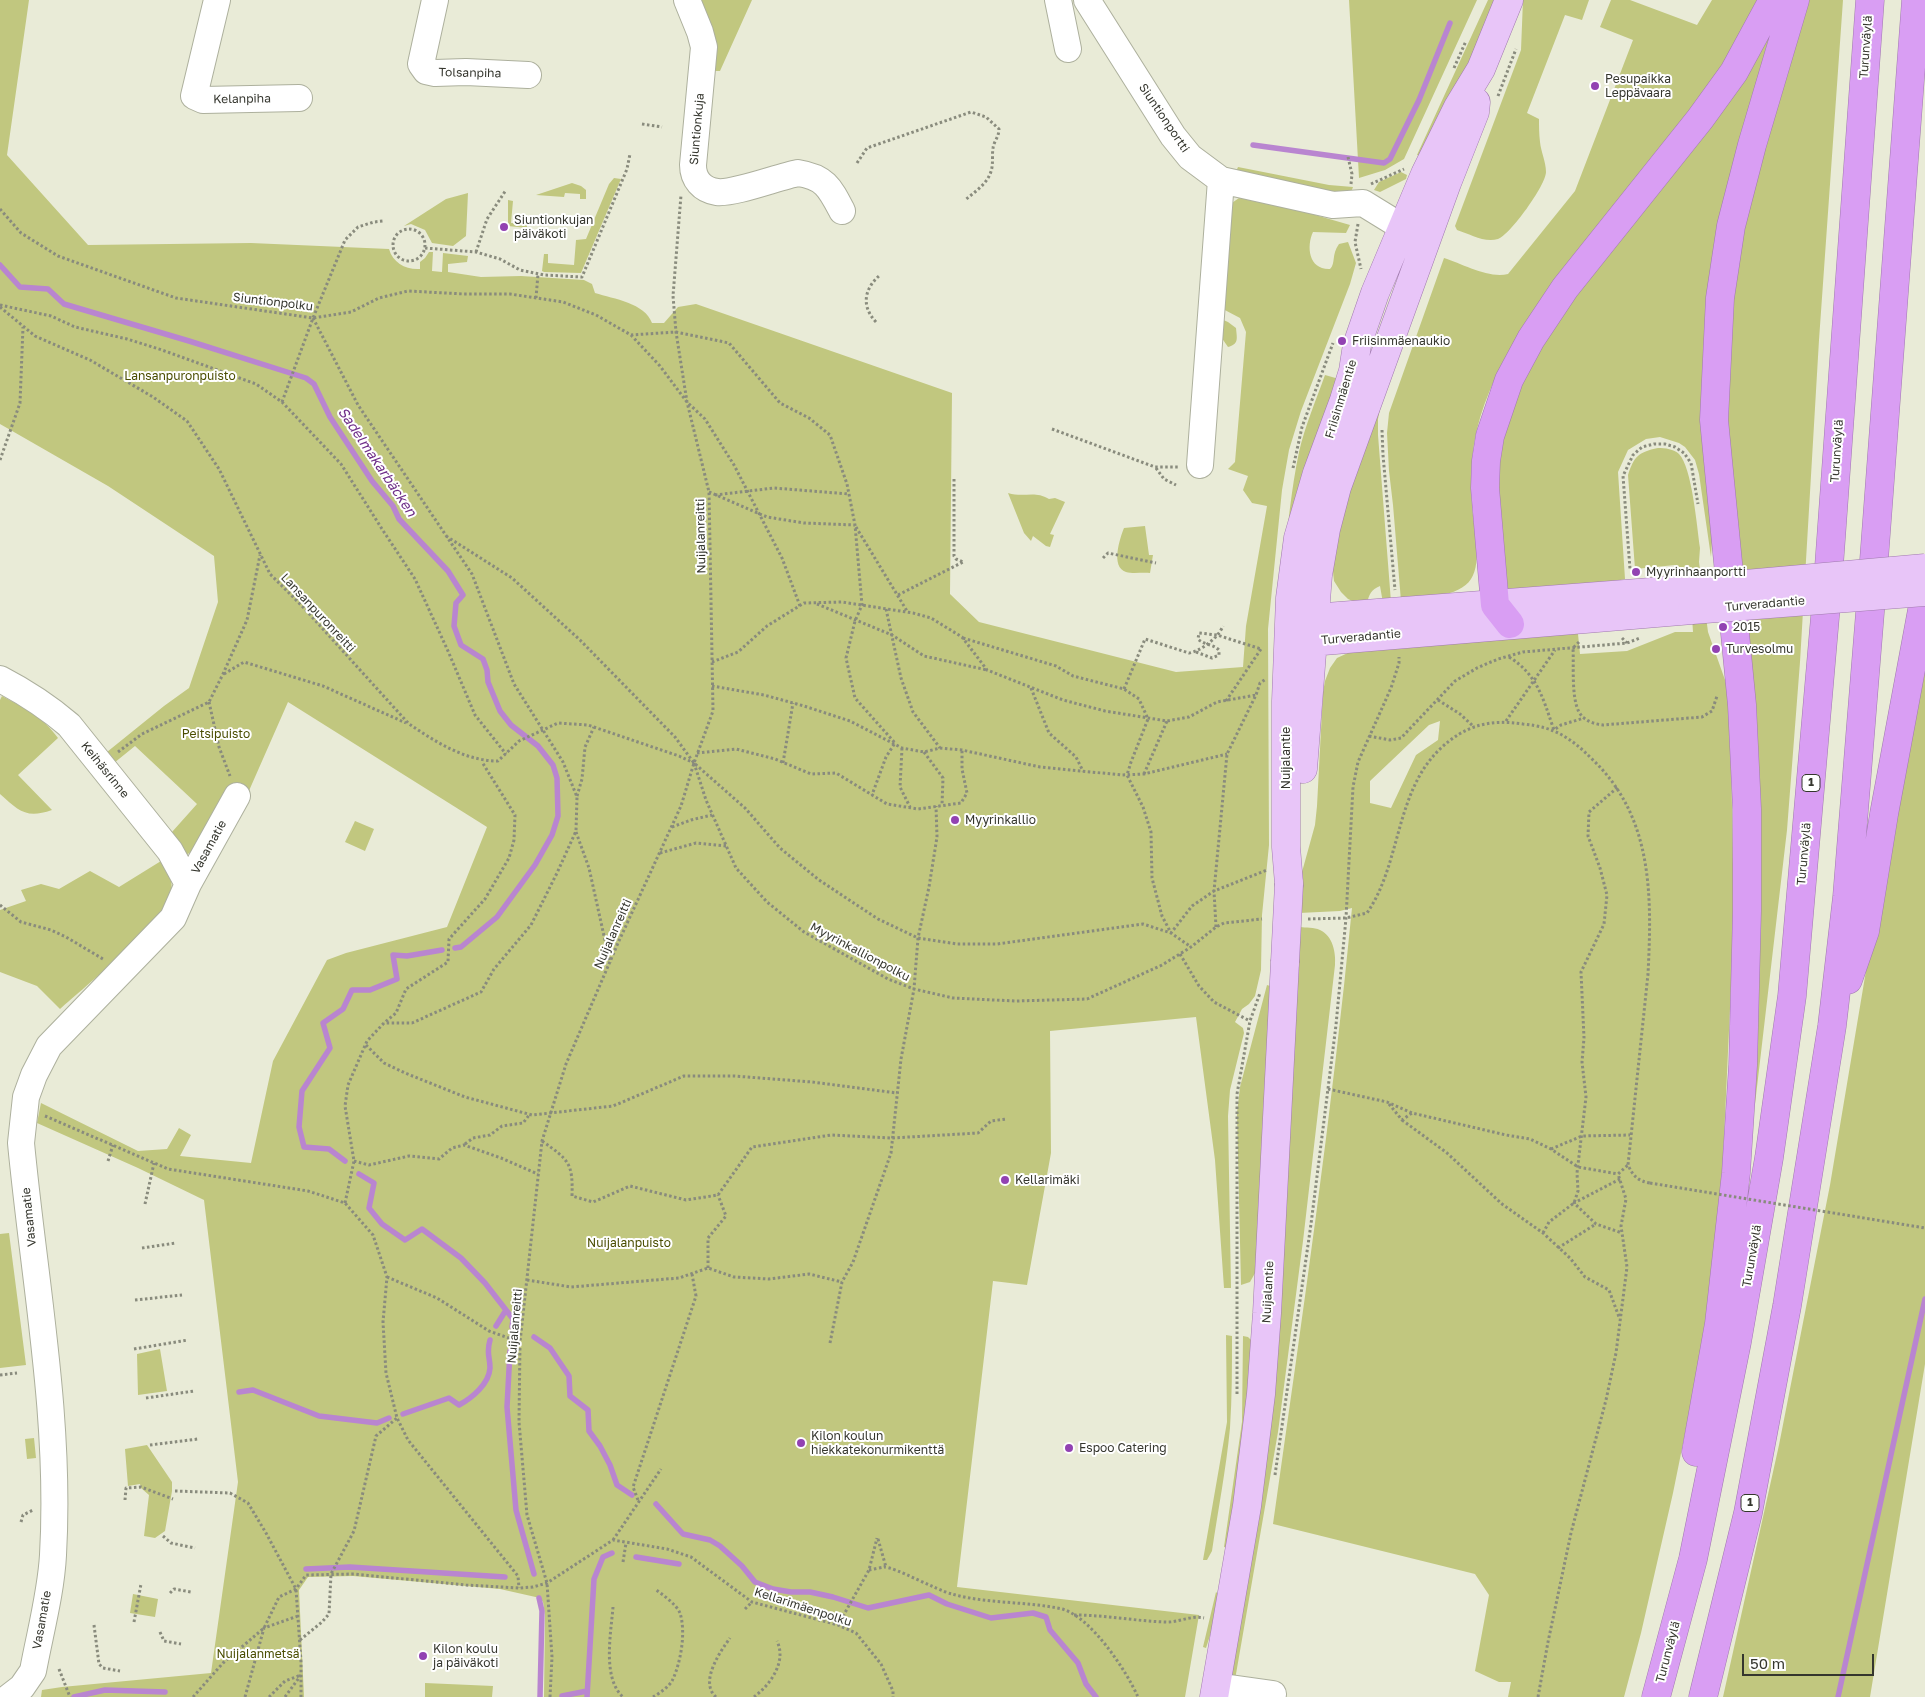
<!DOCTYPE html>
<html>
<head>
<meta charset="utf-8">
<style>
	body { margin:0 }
	#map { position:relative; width:1925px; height:1697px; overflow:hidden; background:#e9ebd7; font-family:"Golos Text",sans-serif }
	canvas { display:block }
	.scale { position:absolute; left:1742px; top:1654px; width:132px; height:22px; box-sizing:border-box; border:2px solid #35362e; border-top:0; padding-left:6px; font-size:15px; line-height:18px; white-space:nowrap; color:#35362e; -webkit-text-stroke:4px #fff; paint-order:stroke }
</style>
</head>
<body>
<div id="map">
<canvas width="1925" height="1697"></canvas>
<div class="scale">50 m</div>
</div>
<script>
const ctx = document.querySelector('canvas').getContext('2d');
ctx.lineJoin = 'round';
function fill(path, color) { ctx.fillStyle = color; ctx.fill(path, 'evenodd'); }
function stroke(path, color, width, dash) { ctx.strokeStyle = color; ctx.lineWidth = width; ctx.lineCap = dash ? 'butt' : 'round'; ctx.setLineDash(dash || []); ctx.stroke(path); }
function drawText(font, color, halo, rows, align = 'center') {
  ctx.font = font + ' "Golos Text",sans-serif'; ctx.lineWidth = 4; ctx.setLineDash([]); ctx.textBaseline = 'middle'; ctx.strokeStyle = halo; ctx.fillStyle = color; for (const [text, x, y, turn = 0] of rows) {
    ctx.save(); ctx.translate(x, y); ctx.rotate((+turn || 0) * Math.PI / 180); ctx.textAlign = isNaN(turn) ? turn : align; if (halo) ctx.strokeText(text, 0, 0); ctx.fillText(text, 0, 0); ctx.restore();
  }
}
const green = new Path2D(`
	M0,0h29l-22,155 81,90 163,-2 138,6c4,14 17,21 31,20v-7l5,-4 4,-6h4l-1,19 10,1 1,-19 25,3 -1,6 -19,2v8l33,5 40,-1 63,4 8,4 3,9c19,6 50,10 57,30h12l14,-16 18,-3 256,89 -2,201 29,28 197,50 67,-5 3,-41 21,-120 -15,-3 -9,-13 5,-14 -20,-7 7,-7 11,-130 -6,-14 -19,-10 8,-103 10,-7 21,1 90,26 -4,8 -33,-1c-7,15 -4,38 17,37 6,-6 1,-14 9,-25l9,-2 8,21 -6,21 -49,127 -12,39 -7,40 -14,139 1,216 -7,70 -1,55 -6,26 -6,8 -7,5 -7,13 8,6 1,5 -14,57 -2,26 3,172h-7l-9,-128 -19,-143 -146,14 1,122 -24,132 -34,-4 -36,306 242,28 -14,82h-641l1,-82 -2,-13 -3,-4 -40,-9 -147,-13 -45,1 -9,13 5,107h-263l1,-7 20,-3 149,-14 27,-191 -34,-282 -66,-32 -101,-45 4,-20 97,48 29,-2 12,-21 12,7 -11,21 71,7 22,-102 54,-101 19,-7 101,-26 40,-100 -199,-125 -40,91 -19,-7c-8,18 -24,60 -43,69l-36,-49 22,26 25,-28 -62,-58 -21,17 -7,-11 57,-46 25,-18 29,-86 -4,-46 -106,-70 -108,-62z
	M693,0h59l-32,71h-12z
	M1349,0h128l-73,159 -19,11 -26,8z
	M1488,0h10l-74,158 -7,-3z
	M1523,0h66l-7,20 -17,-5 -38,98 12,6c0,7 0,15 1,23 1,10 6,20 6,30 0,13 -36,63 -48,67 -14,4 -28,-5 -41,-9l-2,-4 66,-176z
	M1611,0h19l67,25 15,-25h51l-30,53 -219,289c-18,32 -34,65 -40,102 -3,20 -3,41 -2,61 1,20 11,56 -1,74 -11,18 -51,20 -70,22l-8,-96 -4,-34 -2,-38 2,-20 55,-155c19,6 45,21 64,16l67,-83 58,-151 -33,-13z
	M1804,0h39l-24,340 -19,322 -13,168 -32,274 -5,-2 -27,-740 14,-132z
	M1776,16l-41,148 -24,393 -12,-83 -4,-14 -10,-13 -6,-4 -19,-6 -14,2 -18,11 -10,22 7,107 -37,8 -83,4 -8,-119 11,-59 35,-78z
	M1238,167l91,18 24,2 -3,8 -115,-21z
	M1401,172l6,3 -1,4 -26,13 -6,-2 5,-8z
	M614,178l7,1 -40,94 -37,-1 -2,-1 2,-17h4v9l26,2 2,-25 10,-1 23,-55z
	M572,183l9,3 5,4v9h-6v-5l-15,-1 -1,4 -28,-2z
	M468,193l-2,43 -13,10 -21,-3 -7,-13 -14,-6 -7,2 42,-27z
	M508,200l5,1 -2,22 16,1v4l-19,-2z
	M1214,316l14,6 8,6c1,11 3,16 -8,19l-9,-13z
	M1325,375l14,4 -56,187c5,-38 8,-76 16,-114 6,-26 17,-52 26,-77z
	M1382,399l-4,20v16l13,167 -8,1 -3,-17c-9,4 -11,8 -13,18h-7l-12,-5 -7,-7 -7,-11 -4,-36z
	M1658,448c7,0 16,1 21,6 13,13 18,73 21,94l-1,14 9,70 22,62 4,228 -13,281 -16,125 -14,76 -18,89 -32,140 -17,64h-116l3,-15h-12l-24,-11 14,-76 -14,-21 -202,-50c29,-205 59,-410 79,-616l-12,3 -41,2 3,-41 13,-47 2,-19 6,-114 2,-11 5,-13 7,-10 13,-6 165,-22 63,4 2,20 47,-3 48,-19h18l-4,-61 -13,1 -1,-7 -40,4 -7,-94c6,-18 10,-23 30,-27zM1440,721l-2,19 -22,15 -25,53 -21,-5v-22l59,-56z
	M1008,493c17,5 26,-3 41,6l6,-1 10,4 -15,32 4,1 -4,12 -4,-1 -13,-10 -2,5 -7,-8z
	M1145,526l4,29h4l-3,18c-7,-1 -17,1 -24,-1 -16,-5 -6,-34 -2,-44z
	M1925,647v717l-55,333h-147l56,-252 51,-260 62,-369z
	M2,696c23,12 41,21 56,42l-40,37 34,35c-26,9 -33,1 -52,-16v-94z
	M355,821l19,8 -9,22 -20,-9z
	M161,861c6,10 13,19 10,32 -5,27 -87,95 -111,116l-23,-23 -37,-14v-62l26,-9 -5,-11 20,-6 18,5 31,-18 29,16z
	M1300,927c6,1 14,0 20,3 13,6 16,23 15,35l-32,276 -25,191 -46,265h-6z
	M1267,985l6,2 -14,279 -9,16 -9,3 -4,-172 3,-26z
	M9,1233l17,132 -26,3v-134z
	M1226,1335l6,1c0,31 0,62 -2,92 -4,42 -12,82 -18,123l-5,9h-4l24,-138z
	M1243,1336l5,1 8,8 -27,203 -5,-1 18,-125z
	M160,1349l7,42 -29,4 -1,-41z
	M34,1438l2,20 -9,1 -2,-20z
	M147,1445l25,37v9l-7,40 -10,7 -11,-2 5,-41 -8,-7 -1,-4 -12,2 -3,-37z
	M1216,1592l4,4 -3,18 -11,34 -3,-1z
	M133,1594l25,5 -3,18 -25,-4z
	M425,1683l68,3 -1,11h-67z`);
const stream = new Path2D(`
	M1253,145l131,18 6,-4 29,-59 31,-77
	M0,265l20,22 28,2 16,15 125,37 117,37 8,6 16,33 42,64 21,25 6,13 49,52 15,24 -7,8 -2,23 7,19 22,14 4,11 1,12 12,29 11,14 27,21 15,19 4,13 1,38 -6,19 -17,30 -38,52 -36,30 -6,1
	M345,1161l-16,-12 -25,-2 -5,-20 3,-36 28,-43 -7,-25 20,-14 9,-19h18l27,-11 -4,-24 14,1 35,-6
	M359,1174l15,9 -5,25 13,16 23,16 17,-11 39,29 24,25 28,36 -1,8
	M496,1326l10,-16
	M534,1337l16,11 19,28 1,20 18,14 1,21 11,15 10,19 7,20 15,10
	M510,1351l-3,56 9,103 18,64
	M239,1392l14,-2 66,26 58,7 12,-5
	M403,1414l46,-16 10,7c13,-7 30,-21 31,-37 0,-12 -4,-14 0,-28
	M656,1504l27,30 27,6 10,6 22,20 13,16 18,7 18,3h19l23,5 35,11 61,-13 18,9 44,14 42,-5 13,4 4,13 28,33 8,21 10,13
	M636,1557l43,7
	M306,1569l44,-2 155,10
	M539,1598l3,13 -2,86
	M562,1696l25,-5
	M74,1697l31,-7 60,2
	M587,1697l7,-118 9,-22 9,-4
	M1838,1697l87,-398`);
const path = new Path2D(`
	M1454,68l12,-27
	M1498,96l18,-47
	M642,124l20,3
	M1348,157l4,17 -1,10
	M857,163l10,-15 104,-36 15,5 13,12c0,8 -5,12 -6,19 -1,6 0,13 -1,19 -2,15 -16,24 -27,33
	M1371,184l33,-15
	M0,209l21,24 37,23 118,42 137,20 38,-6 28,-14 29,-7 56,3h46l53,8 33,13 35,20 45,-3 53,11 51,60 29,15 21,17 17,49 8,41 7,80 -7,16 -9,37 9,40 40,45 -9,14 -14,38
	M1358,224l-3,18 6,27
	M393 245a16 16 0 1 1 32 0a16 16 0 1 1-32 0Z
	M425,248l51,4 24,7 20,11 24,5 38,2 45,-108 3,-15
	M476,252l11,-33 19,-29
	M536,298l2,-24
	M0,305l51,11 24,11 52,12 35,11 94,34 26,18 59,62 41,65 33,50 33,72 27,64 31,39
	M0,307l35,29 55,24 63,37 34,24 32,48 51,105 33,33 106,117c27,18 56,37 89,37l21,-20 39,-18 30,2 91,31 15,7
	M313,318l45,87 114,169 42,110 49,78 14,35 -1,34 -19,42 -26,52 -37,44 -13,23 -69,31h-28
	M876,322c-15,-16 -12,-33 4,-47
	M631,335l29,31 27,36 18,17 29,46 48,93 18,48
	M282,402l31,-84 32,-78 13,-13 16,-5 9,-1
	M1052,429l103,38h24
	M1382,430l1,25 12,135
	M0,460l20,-57 3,-76
	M1156,468l8,11 12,6
	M1293,468l9,-41 31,-84
	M954,479v77l2,3 7,3
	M709,492l58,25 37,6 51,2
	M715,495l59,-7 75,6
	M856,527l51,84
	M446,536l66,42 68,62 95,97 19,26 51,45 35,40 39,32 59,39 40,19 39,6h40l146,-20 28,9 20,14
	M1103,558l5,-5 48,10
	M1634,571l-4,-2 -7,-93 10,-21 9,-8 12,-3h11l10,3 9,6 7,10 7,41
	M898,595l65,-33
	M817,604l75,31 32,21 63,14
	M886,609l15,69 12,34 27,36
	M963,638l93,28 17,10 51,13 15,10 9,20 -17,43 -4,13 16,32 8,25 1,46 10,38 9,17 21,-27 22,-15 53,-21
	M1622,638l5,5
	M1579,642l-6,6c1,17 -2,49 6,64 5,9 15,12 24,13l99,-8 10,-6 5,-15
	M1196,652l16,6 7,-3v-5c-6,-6 -15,-5 -21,-11l1,-6 18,2 44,14
	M1509,657c29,18 34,42 45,73l7,-5 23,-7
	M712,662l26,-10 29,-26 37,-23 38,-1 71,11 18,5 31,19 25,33 76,30 42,11 62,10 22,-4 28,-15 39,-7
	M224,674l20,-12 79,24 83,37
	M712,686l52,9 40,11 46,15 52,27 22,4 16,-4 22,2 78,17 82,8 22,-1 83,-20
	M1031,688l18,45 27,24 7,14
	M1124,689l21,-50 44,14c12,-2 29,-15 34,-27
	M1438,700l22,14 14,13
	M1226,701l35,-52
	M209,702l10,45 11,29
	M1506,721l49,-71
	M1369,736l21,4 11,-2 54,-57 22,-13 21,-9 25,-7 104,-9 13,-5
	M902,748l-2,39 10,20
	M118,752l24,-18 67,-32 14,-28 24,-54 13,-65
	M924,752l19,26 -1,27
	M697,753l39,-4 39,10 36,15 25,-1 51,31 31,5 43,-6 6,-10 -5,-24v-19
	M694,763l12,37 30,68 31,34 37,30 84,47 26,10 39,9 62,3 72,-2 75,-34 29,-18 25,-20 8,-4 38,-4
	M783,763l10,-60
	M1144,774l23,-53
	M577,796l5,-17 3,-32 9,-20
	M672,827l19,-7 21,-5
	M576,832l13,36 21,95
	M660,853l36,-10 30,3
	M0,905l21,17 30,8 15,7 37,22
	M1308,919l38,-1 21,-5c34,-49 28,-121 73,-164 25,-24 50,-30 83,-25 31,3 47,13 69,35 61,58 60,136 56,215l-20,191c5,11 10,16 22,18
	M1216,927l-2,-36 13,-137 29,-59 4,-12 6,-4
	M1180,954l19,32 15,16 36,19
	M366,1045l18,18 21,10 60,24 67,18 81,-9 71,-30h50l78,6 85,11
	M1328,1089l59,13 25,11 94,22 24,4 21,10 27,18 40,7
	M1389,1104l13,16 10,-7
	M45,1116l123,53 140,22 37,12 28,32 14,42 -4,45 3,51 11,45 11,22 110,136 1,12
	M1402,1120l45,33 55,51 41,29 27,25 15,19 24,13 10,27
	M542,1141c27,19 31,22 30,55l21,6 37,-16 56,14 32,-5 34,-48 79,-12 61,3 86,-5 13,-12 15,-2
	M465,1144l8,-6 17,-3 12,-9 21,-3 7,-9
	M1551,1149l31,-13 48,-1
	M108,1161l5,-16
	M354,1161l15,4 40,-9 30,3 13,-11 12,-3 37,13 37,16
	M1620,1179l-46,24 22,21 26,9
	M345,1203l9,-42 -9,-55 3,-21 19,-44 17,-18 12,-10 10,-24 42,-27 1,-23 36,-40 24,-41 5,-18 1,-25 -33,-53
	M145,1204l9,-41
	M1543,1233l6,-11 25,-19 4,-12 -1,-18 9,-76 -4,-35 2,-24 -3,-66 23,-48 3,-29 -7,-27 -12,-32 1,-24 29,-25
	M142,1248l34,-5
	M1558,1248l38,-24
	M708,1268v-30l18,-22 -8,-21
	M387,1277l50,21 52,33 31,11
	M527,1280l44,7 108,-9 29,-10 26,9 35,2 40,-5 33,8
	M135,1300l47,-5
	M830,1343l12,-61 11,-20 38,-109 10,-94 13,-70 4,-51 11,-51 8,-50 -1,-31
	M134,1349l54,-9
	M0,1375l17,-2
	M1237,1394v-300l13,-73 10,-28
	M146,1398l48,-7
	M150,1445l48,-6
	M1275,1475l36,-251 25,-199 10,-107 7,-131 5,-25 33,-74 8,-25v-6
	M175,1491l55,2 18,10 18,30 30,56 5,73v35
	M125,1500l1,-12 15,-1 32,12
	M638,1500l-5,-13 63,-191 -4,-22
	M21,1522l2,-7 10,-5
	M163,1536l8,7 24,5
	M878,1539l8,28
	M613,1540l48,-71
	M623,1562l3,-19
	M869,1570c5,-1 11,-2 15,-3 11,0 52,23 68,27 35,10 74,7 110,15 29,8 64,61 76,88
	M170,1593l4,-4 17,3
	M613,1607c-2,26 -11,71 10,90
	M745,1609l7,-7
	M1074,1615c31,0 61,6 91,7 13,1 25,-7 39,-4
	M134,1622l7,-38
	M94,1625l5,39 4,4 17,3
	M838,1625l31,-55 8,-32
	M160,1632l4,9 17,3
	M300,1640l22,-18 7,-8 2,-40 23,-43 22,-95 21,-18
	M59,1669l11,28
	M193,1697l30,-34 41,-35 15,-31 17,-8 10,-14 48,-1 112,11 53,3 14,-1 14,-4 66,-43 54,9 24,8 61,45 86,23 18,8 25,31 12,27v6
	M245,1697l19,-69 34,-12
	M269,1697l16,-16 16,-6
	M285,1697l16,-22
	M550,1697l2,-40 -5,-74 -20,-68 -8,-93 1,-80 22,-201 24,-77 52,-121 63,-137 13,-43 19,-52 -4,-219 -22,-90 -11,-70 -3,-36 8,-101
	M653,1697c7,-4 17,-11 20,-18 8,-18 13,-47 7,-66 -4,-9 -17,-18 -25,-24
	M716,1697c-17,-15 4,-45 14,-59
	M754,1697c16,-12 33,-35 23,-56
	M1538,1697l10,-55 23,-109 35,-133 10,-47 11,-86 -6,-41 5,-27 -8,-25 10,-9`);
const minor = new Path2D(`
	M217,0l-23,96 9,4 96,-2
	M435,0l-14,64 5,7 9,2 31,-1 62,3
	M687,0l13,32 4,15 -11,118c0,14 9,25 24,27 17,2 61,-15 81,-19 27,4 32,15 44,38
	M1058,0l10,49
	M1087,0l86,136 17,21 31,23 112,25 30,-2 39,24
	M1200,465l21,-285
	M0,679c25,13 48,28 69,46l101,126 18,33
	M1216,1686l57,8
	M9,1697l13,-10 11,-16c7,-38 18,-78 20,-116 8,-138 -19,-275 -32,-412l5,-46 8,-22 15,-29 124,-128 15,-34 49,-88`);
const major = new Path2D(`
	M1297,628l16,-10 377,-29
	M1295,635l16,7 381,-32
	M1303,769l15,-194 8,-46 11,-42 110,-304 28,-71 1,-10
	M1289,884l-3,-37v-146l4,-103 8,-60 19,-65 27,-73 9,-29 4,-26 18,-52 50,-119 33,-67 23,-38 28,-69
	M1214,1697l33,-191 14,-112 6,-81 18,-351`);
const highway = new Path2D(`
	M1510,624l-15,-19 -10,-117 1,-27 4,-25 19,-56 22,-41 34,-51 135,-169 34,-47 39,-72
	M1848,980l17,-49 19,-117 41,-220
	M1696,1452l23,-128 17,-151 7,-108 4,-154v-102l-5,-104 -28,-285 6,-122 11,-72 21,-81 43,-145
	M1656,1697l37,-138 44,-217 32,-184 23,-162 35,-402 43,-594
	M1703,1697l45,-184 39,-207 45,-280 15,-129 24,-297 45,-600`);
const pathBridge = new Path2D(`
	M1650,1183l275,45`);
const majorBridge = new Path2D(`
	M1690,589l235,-21
	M1692,610l233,-18
	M1285,962l4,-78`);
const markers = [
	[1595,86,5,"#9242b2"],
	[504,227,5,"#9242b2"],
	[1342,341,5,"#9242b2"],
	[1636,572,5,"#9242b2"],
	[1723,627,5,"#9242b2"],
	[1716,649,5,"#9242b2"],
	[955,820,5,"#9242b2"],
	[1005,1180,5,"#9242b2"],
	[801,1443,5,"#9242b2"],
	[1069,1448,5,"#9242b2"],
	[423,1656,5,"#9242b2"]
];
const shields = [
	[1811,783,18],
	[1750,1503,18]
];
const shieldNames = [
	["1",1811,783],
	["1",1750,1503]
];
const streetNames = [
	["Turunväylä",1866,47,-86],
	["Tolsanpiha",470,73,1],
	["Kelanpiha",242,99,-1],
	["Siuntionportti",1164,118,56],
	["Siuntionkuja",697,129,-85],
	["Siuntionpolku",273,302,7],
	["Friisinmäentie",1341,399,-73],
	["Turunväylä",1837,451,-86],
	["Nuijalanreitti",701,536,-91],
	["Turveradantie",1765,604,-5],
	["Lansanpuronreitti",318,613,47],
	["Turveradantie",1361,637,-5],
	["Nuijalantie",1286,758,-90],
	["Keihäsrinne",105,770,51],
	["Vasamatie",209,847,-61],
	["Turunväylä",1804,854,-85],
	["Nuijalanreitti",613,934,-66],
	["Myyrinkallionpolku",860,952,28],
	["Vasamatie",29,1217,-96],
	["Turunväylä",1752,1256,-80],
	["Nuijalantie",1268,1292,-87],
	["Nuijalanreitti",515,1326,-85],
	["Kellarimäenpolku",803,1607,18],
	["Vasamatie",42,1620,-80],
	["Turunväylä",1668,1652,-75]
];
const poiNames = [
	["Pesupaikka",1605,79],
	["Leppävaara",1605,93],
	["Siuntionkujan",514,220],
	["päiväkoti",514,234],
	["Friisinmäenaukio",1352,341],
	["Myyrinhaanportti",1646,572],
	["2015",1733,627],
	["Turvesolmu",1726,649],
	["Myyrinkallio",965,820],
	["Kellarimäki",1015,1180],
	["Kilon koulun",811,1436],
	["hiekkatekonurmikenttä",811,1450],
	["Espoo Catering",1079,1448],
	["Kilon koulu",433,1649],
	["ja päiväkoti",433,1663]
];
const parkNames = [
	["Lansanpuronpuisto",180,376],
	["Peitsipuisto",216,734],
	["Nuijalanpuisto",629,1243],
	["Nuijalanmetsä",258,1654]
];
const waterNames = [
	["Sadelmakarbäcken",377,462,56]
];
fill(green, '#c1c77f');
stroke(stream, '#b985d0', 5.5);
stroke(minor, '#adb09d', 28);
stroke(major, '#a07aae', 29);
stroke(highway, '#a07aae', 29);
stroke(path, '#898b7d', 3, [2.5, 2.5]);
stroke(minor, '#fff', 26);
stroke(major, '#e8c5f8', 28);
stroke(highway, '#d99ef3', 28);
stroke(majorBridge, '#a07aae', 29, []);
stroke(pathBridge, '#898b7d', 3, [2.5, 2.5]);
stroke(majorBridge, '#e8c5f8', 28);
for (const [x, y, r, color] of markers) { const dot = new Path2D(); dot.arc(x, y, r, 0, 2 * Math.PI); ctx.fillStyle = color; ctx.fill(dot); stroke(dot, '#fff', 2); }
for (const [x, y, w] of shields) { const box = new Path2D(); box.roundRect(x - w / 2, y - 8.5, w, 17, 4); ctx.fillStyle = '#fff'; ctx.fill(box); stroke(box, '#35362e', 1); }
drawText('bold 11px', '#35362e', null, shieldNames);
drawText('12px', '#35362e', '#fff', streetNames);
drawText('12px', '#35362e', '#fff', poiNames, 'left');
drawText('12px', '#4a4d01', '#fff', parkNames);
drawText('italic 14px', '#6f2f88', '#fff', waterNames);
</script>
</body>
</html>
